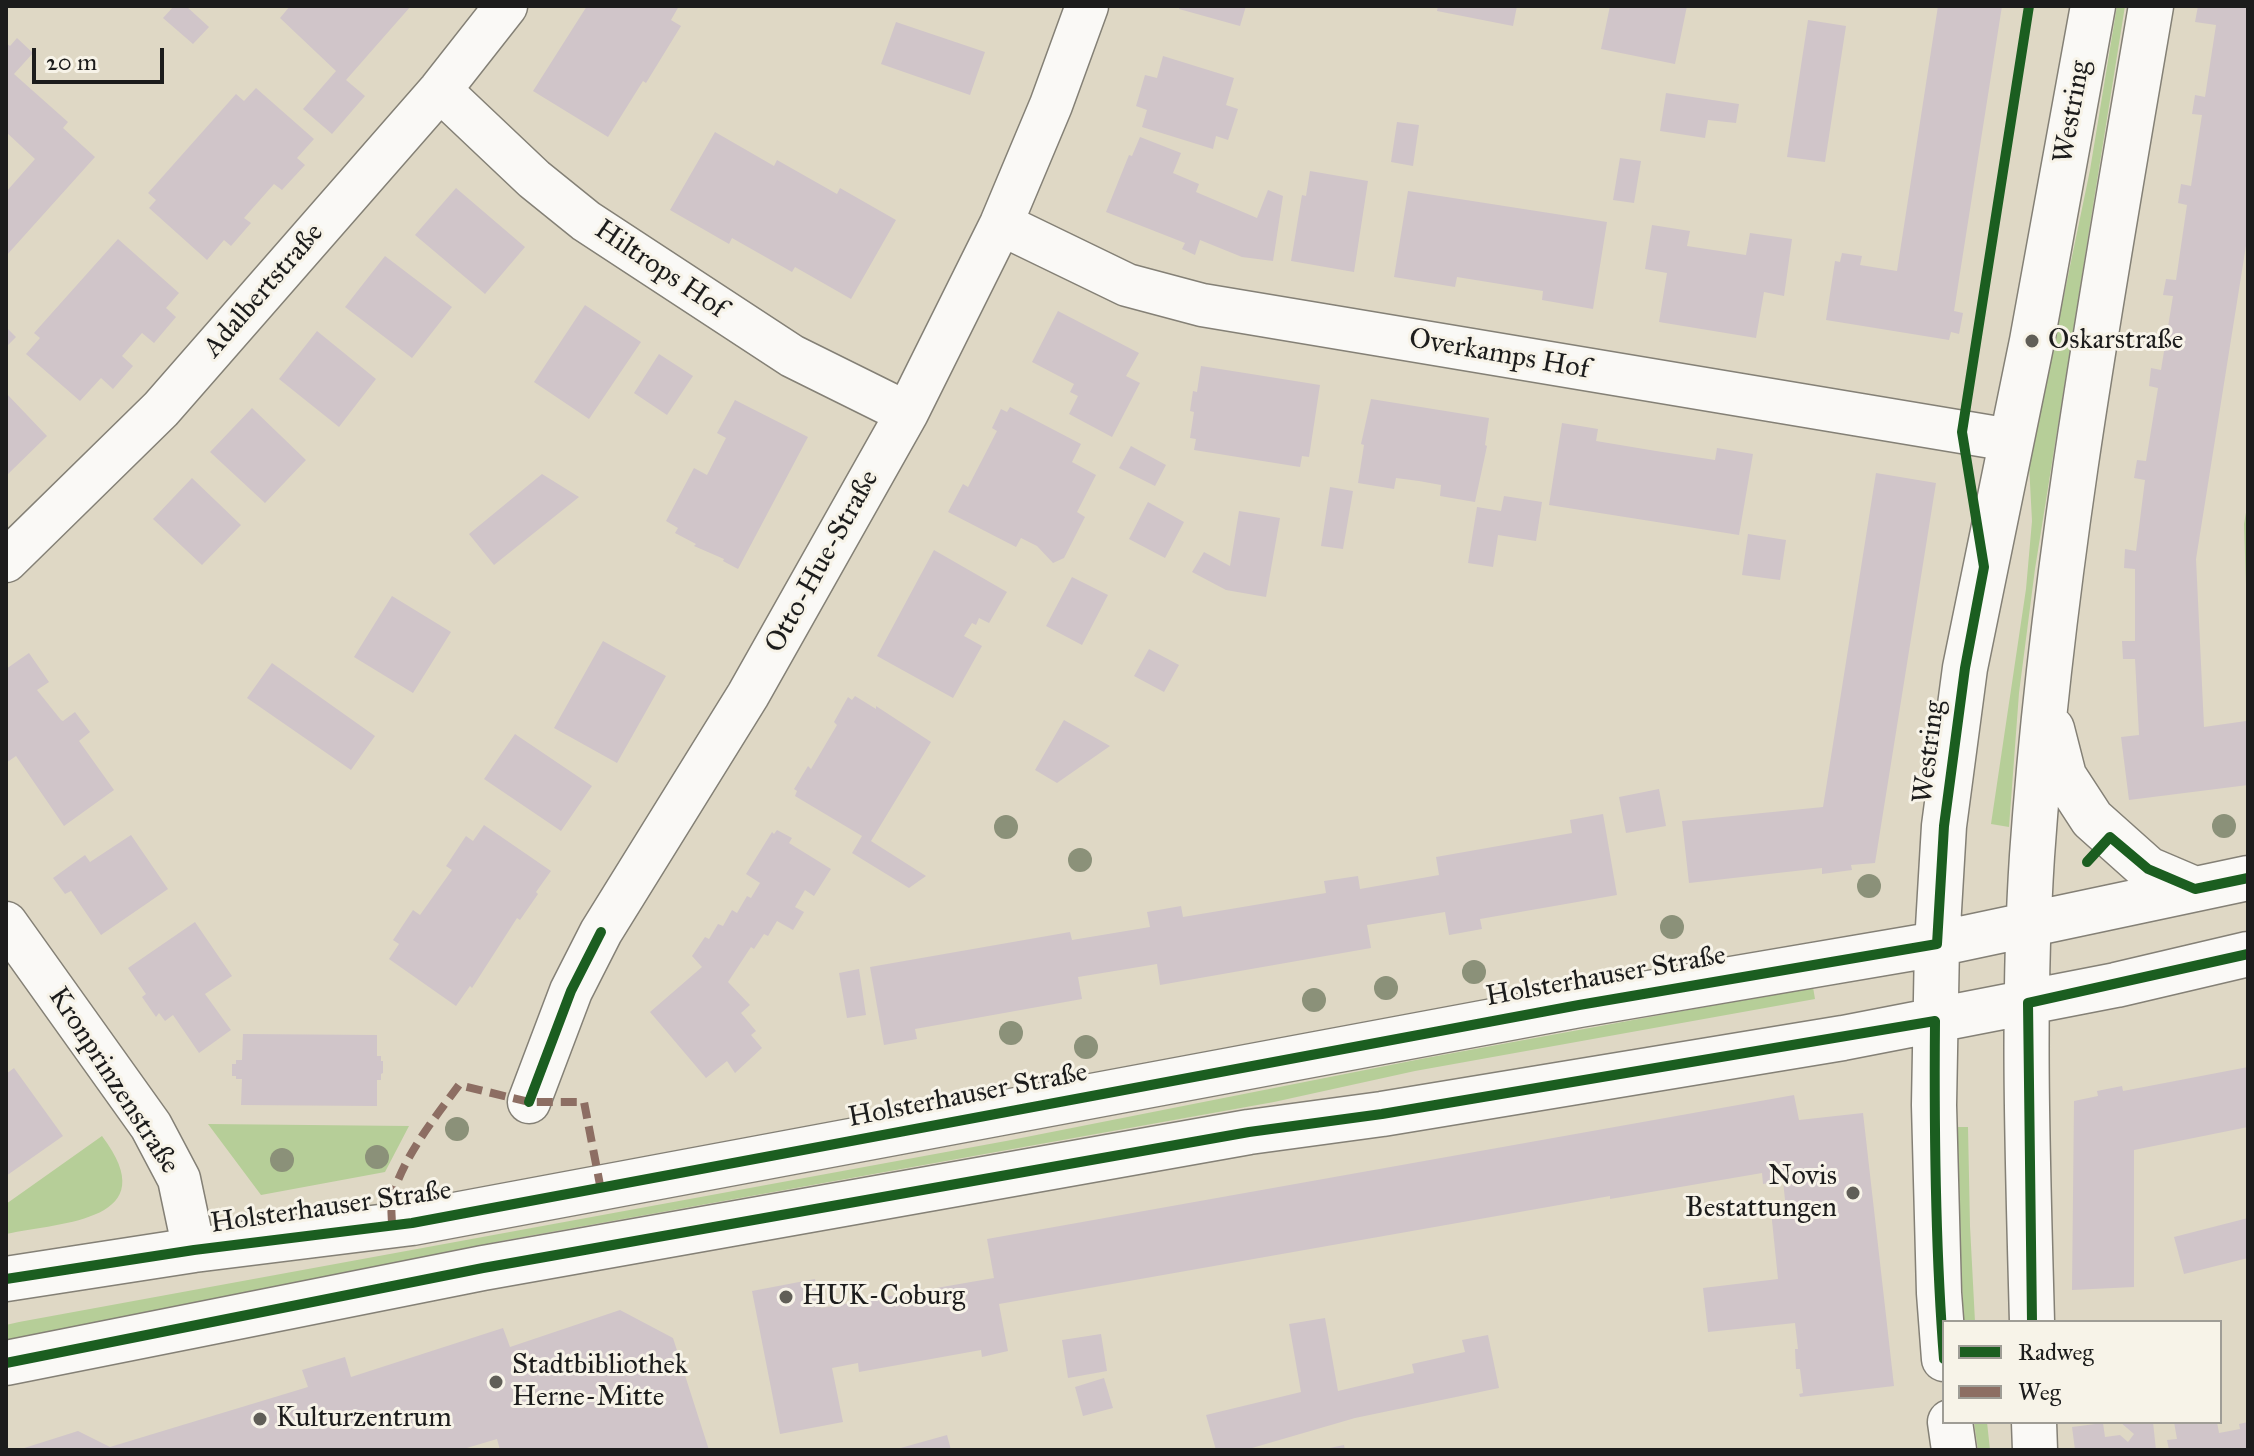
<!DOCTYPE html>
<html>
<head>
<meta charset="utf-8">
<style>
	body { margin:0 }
	#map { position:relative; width:2254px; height:1456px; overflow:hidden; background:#dfd8c5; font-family:"IM FELL Great Primer",serif }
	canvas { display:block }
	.frame { position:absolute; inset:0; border:8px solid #1c1c1c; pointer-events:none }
	.legend { position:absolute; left:1942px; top:1320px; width:280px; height:104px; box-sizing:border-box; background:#f7f3e8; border:2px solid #9f9d96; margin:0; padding:10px 14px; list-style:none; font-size:24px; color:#1c1c1c }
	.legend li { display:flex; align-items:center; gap:16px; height:40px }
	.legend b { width:40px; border:2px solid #9f9d96 }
	.scale { position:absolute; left:32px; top:48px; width:132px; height:36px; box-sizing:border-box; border:4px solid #1c1c1c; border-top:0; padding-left:10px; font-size:24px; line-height:28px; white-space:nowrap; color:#1c1c1c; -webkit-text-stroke:6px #f7f3e8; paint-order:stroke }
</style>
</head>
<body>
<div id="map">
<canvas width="2254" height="1456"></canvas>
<div class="frame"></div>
<ul class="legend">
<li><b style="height:10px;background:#1b5e20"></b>Radweg</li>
<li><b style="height:10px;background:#8d6e63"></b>Weg</li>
</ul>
<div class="scale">20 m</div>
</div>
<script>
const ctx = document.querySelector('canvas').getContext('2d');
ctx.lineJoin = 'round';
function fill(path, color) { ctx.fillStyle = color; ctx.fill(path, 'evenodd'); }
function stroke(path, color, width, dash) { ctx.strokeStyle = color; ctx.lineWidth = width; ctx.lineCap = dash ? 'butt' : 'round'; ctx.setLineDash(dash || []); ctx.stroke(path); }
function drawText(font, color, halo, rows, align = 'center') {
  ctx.font = font + ' "IM FELL Great Primer",serif'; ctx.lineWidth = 6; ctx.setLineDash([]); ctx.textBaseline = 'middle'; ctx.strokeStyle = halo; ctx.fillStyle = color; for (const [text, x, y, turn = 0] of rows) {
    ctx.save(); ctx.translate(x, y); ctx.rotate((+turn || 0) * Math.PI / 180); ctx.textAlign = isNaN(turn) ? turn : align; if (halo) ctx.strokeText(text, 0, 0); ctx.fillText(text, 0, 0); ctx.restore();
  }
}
const green = new Path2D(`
	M2117,6h8l-90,563 -16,124 -10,134 -18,-3 35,-235 6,-68 -3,-57 61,-294z
	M2248,501v143l-4,-120z
	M1813,987l2,12 -400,72 -141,31 -773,139 -181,40 -314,62v-18l13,-3 987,-181 420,-83z
	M208,1124l201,2 -24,46 -124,23z
	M1957,1127h11l2,99 5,96h-11l-5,-91z
	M102,1136c64,85 -38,86 -96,98v-30z
	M1974,1422h13l3,28h-12z`);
const building = new Path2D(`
	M174,6h12l23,21 -16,17 -30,-26z
	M290,6h121l-65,74 19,16 -33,38 -29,-25 33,-38 -56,-53z
	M587,6h92l-8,14 10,6 -35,57 -3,-2 -35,56 -75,-46z
	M1180,6h66l-6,20 -61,-17z
	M1438,6h79l-4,20 -76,-15z
	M1610,6h77l-12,58 -74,-15z
	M1938,6h64l-48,305 9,2 -4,21 -8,-2 -2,8 -123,-20 9,-59 5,1 2,-9 20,3 -2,9 37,6z
	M2198,6h50v227l-52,326 8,168 42,-6 2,64 -119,15 -8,-63 18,-2 -4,-76h-12l-1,-18h13v-72l-11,-1 1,-19 11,2 9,-71 -11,-2 3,-18 9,1 12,-73 -9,-2 2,-18 10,2 12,-74 -10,-1 3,-16 10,1 11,-75 -9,-2 3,-19 10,2 11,-71 -10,-1 3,-19 10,2 11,-72 -21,-3z
	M1808,20l38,6 -21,136 -38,-5z
	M896,22l89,30 -15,43 -89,-31z
	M17,38l16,15 -19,21 54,48 -5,6 32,29 -89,99v-64l29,-33 -29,-27v-89l4,3z
	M1163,56l71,22 -8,27 12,4 -10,31 -12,-4 -3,13 -71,-22 5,-17 -11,-4 9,-31 12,3z
	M256,88l58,51 -17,19 8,7 -23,25 -8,-6 -30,34 7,5 -20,23 -7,-6 -17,20 -58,-52 7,-8 -8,-7 88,-99 8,7z
	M1666,93l73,11 -3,19 -28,-3 -3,18 -45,-7z
	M1397,122l22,3 -6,41 -22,-4z
	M715,132l59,34 3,-6 60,34 3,-6 56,32 -45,79 -56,-32 -3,5 -60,-34 -3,6 -59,-34z
	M1140,137l41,16 -8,20 26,11 -3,8 61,26 11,-28 15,6 -10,65 -31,-4 -42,-17 -5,15 -13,-6 3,-6 -79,-31 23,-57 3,1z
	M1620,158l21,3 -7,42 -21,-3z
	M1310,171l58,10 -14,91 -63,-11 11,-66 4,1z
	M456,188l69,59 -40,47 -70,-59z
	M1408,191l199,31 -14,87 -51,-9 1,-9 -86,-14 -2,10 -61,-10z
	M1652,225l38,6 -3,15 59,9 4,-22 42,6 -8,57 -20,-4 -8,46 -97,-16 8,-49 -22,-4z
	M118,239l61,54 -13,15 10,9 -22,26 -12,-10 -20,23 11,10 -20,23 -12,-11 -21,23 -54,-47 14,-16 -6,-5z
	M385,256l67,51 -40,51 -67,-51z
	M585,305l56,37 -52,77 -55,-37z
	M1058,311l81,42 -13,23 14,7 -28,54 -43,-23 9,-18 -8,-4 4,-8 -42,-22z
	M6,327l10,10 -10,10z
	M317,331l59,48 -37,48 -60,-48z
	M659,354l34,22 -26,39 -33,-22z
	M1201,366l119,19 -11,72 -7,-1 -2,11 -106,-17 2,-11 -6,-1 4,-26 -4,-1 3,-20 4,1z
	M6,393l41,43 -41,40z
	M1371,399l118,19 -4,27 2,1 -12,56 -35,-6 1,-11 -22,-4 -23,-3 -2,11 -36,-6 6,-38 -3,-1z
	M735,400l73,37 -70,132 -15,-8 1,-2 -30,-13 2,-2 -21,-11 3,-5 -12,-7 28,-53 13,7 19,-37 -9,-5z
	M1010,407l71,37 -9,18 24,13 -19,37 8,5 -21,41 -11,5 -16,-17 -16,-8 -5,9 -68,-35 15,-28 5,3 13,-25 16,-31 -5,-3 9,-19 6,3z
	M252,408l54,52 -41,43 -55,-51z
	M1562,423l36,6 -2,12 60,10 59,9 2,-12 36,6 -14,81 -190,-30z
	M1131,446l35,19 -11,21 -36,-18z
	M1876,473l60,10 -61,380 -24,2 1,5 -30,4v-6l-133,15 -7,-62 141,-14z
	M542,474l37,23 -85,68 -25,-31z
	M192,478l49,47 -39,40 -49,-46z
	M1330,487l23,4 -10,58 -22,-3z
	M1504,496l38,6 -6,39 -38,-6 -5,32 -25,-4 9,-56 24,4z
	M1148,502l36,20 -19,36 -36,-19z
	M1239,511l41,7 -14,79 -40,-7 -34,-18 12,-20 26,14z
	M1748,534l38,6 -6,40 -38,-5z
	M934,550l73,42 -18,31 -10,-5 -3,7 -4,-2 -8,13 18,10 -29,52 -76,-42z
	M1072,577l36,18 -26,50 -36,-19z
	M392,596l59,36 -38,61 -59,-36z
	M603,641l63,35 -49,87 -63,-35z
	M1149,649l30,16 -15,27 -30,-16z
	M29,653l20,29 -12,8 24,30 2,1 12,-9 15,20 -11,9 35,49 -50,36 -48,-70 -10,7v-94z
	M272,663l103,73 -24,34 -104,-72z
	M855,696l21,13v-3l55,36 -60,99 55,35 -17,12 -57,-35 10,-17 -67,-40 2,-5 -3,-2 14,-23 3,3 26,-44 -3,-3 14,-25 4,3z
	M1064,720l46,26 -53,37 -22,-13z
	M515,734l77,52 -31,45 -77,-52z
	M1659,789l7,37 -40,7 -7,-36z
	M1603,814l14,81 -137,24 2,10 -33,6 -4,-23 -78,13 4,23 -211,37 -3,-21 -79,13 4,22 -167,30 2,10 -33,6 -14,-78 200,-35 2,8 78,-13 -3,-15 34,-6 2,11 143,-24 -2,-12 34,-5 2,13 79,-14 -3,-18 136,-24 -2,-13z
	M484,825l67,46 -15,21 2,2 -18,26 -3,-2 -45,70 -2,-2 -14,20 -67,-47 10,-15 -6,-4 20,-30 7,5 32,-45 -6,-4 20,-30 7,5z
	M777,830l15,8 -3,5 42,26 -17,27 -9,-6 -10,17 9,5 -11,18 -16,-9 -9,15 -4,-2 -10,15 -3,-2 -23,35 22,23 -9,8 15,18 -5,4 11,13 -27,25 -8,-12 -21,17 -56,-66 52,-45 -10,-11 13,-19 4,2 9,-15 5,2 9,-16 5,3 10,-17 4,2 9,-15 -14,-9 26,-42 2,2z
	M131,835l37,54 -67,46 -30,-44 -6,3 -12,-16 32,-23 5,7z
	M195,922l37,54 -27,18 26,36 -32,23 -26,-38 -8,6 -6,-8 -3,4 -14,-20 4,-3 -18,-26z
	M859,969l7,46 -19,3 -8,-45z
	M243,1034l134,1v21h4v5h2v12l-2,1v6h-4v26l-136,-1 1,-26h-6v-3h-4v-12h4v-4h6z
	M2248,1067v60l-114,23v137l-62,3 2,-189 24,-5 -1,-5 25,-5 1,5z
	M14,1068l49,68 -57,40v-102z
	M1794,1095l5,25 64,-7 31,273 -94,11 -1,-3 4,-1 -3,-24h-4l-1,-20h3l-3,-26 -87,9 -5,-44 75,-9 -7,-68 15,-2 -3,-28 -20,3 -1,-11 -152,26v-3l-611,108 9,47 -26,6 -1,-7 -122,22 -1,-9 -26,5 11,54 -63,12 -28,-143 63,-12 6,29 173,-30 -7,-39z
	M2248,1218v40l-64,16 -10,-37z
	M620,1310l53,28 36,112h-209l-3,-11 -37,11h-442l60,-19 32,16 198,-60 -6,-17 43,-13 6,20 152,-49 7,19z
	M1325,1318l13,73 76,-18 -2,-9 53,-12 -3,-12 26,-5 11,53 -144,30 -110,32h-29l-10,-35 95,-23 -12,-68z
	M1101,1334l6,37 -39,7 -6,-38z
	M1104,1378l9,30 -30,8 -8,-29z
	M2120,1422h33l3,28h-81l-3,-23 31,-4 2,14 15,-2 8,7 6,-8z
	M2174,1422h43l2,11 21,-4 -1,-5 9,-2v28h-79l-2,-10 10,-1z
	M947,1435l4,15h-54v-1z
	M1344,1445l1,5h-20v-1z`);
const minor = new Path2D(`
	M440,90l94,89 52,42 206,135 115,57
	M1001,224l126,61 75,20 808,135
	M6,561l155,-152 279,-319 66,-84
	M6,923l145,203 28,53 15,71
	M529,1102l42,-111 30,-59 147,-237 159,-282 94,-189 50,-119 36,-99`);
const secondary = new Path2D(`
	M2052,729l12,47 28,43 56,50 47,20
	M6,1279l188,-29 218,-27 1167,-218 358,-61 311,-66
	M2032,1322c-4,-155 -10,-311 0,-466 20,-286 71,-568 119,-850
	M1944,1359l-5,-66 -5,-188 3,-161 7,-118 21,-158 67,-327 61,-335
	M6,1363l477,-95 766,-136 133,-18 461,-76 273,-53 132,-31
	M1950,1422l4,28
	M2034,1422l1,28`);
const quiet = new Path2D(`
	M392,1226c0,-10 -2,-22 1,-32 13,-41 41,-75 66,-109l70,17h55l17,88`);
const cycleway = new Path2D(`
	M2087,862l23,-25 38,32 47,20 53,-11
	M529,1102l42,-111 30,-59
	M6,1279l188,-29 218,-27 1167,-218 358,-61 7,-118 21,-158 19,-101 -22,-135 67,-426
	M2032,1322l-4,-319 220,-49
	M6,1363l477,-95 766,-136 133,-18 553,-93c-1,113 0,225 9,338`);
const trees = [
	[2224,826],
	[1006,827],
	[1080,860],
	[1869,886],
	[1672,927],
	[1474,972],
	[1386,988],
	[1314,1000],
	[1011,1033],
	[1086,1047],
	[457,1129],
	[377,1157],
	[282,1160]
];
const markers = [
	[2032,341,8,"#605e57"],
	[1853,1193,8,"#605e57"],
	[786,1297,8,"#605e57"],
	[496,1382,8,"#605e57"],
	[260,1419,8,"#605e57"]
];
const streetNames = [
	["Westring",2073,112,-80],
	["Hiltrops Hof",660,270,34],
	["Adalbertstraße",264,291,-49],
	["Overkamps Hof",1499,355,10],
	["Otto-Hue-Straße",823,562,-61],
	["Westring",1930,752,-83],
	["Holsterhauser Straße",1606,977,-10],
	["Kronprinzenstraße",113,1081,57],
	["Holsterhauser Straße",968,1096,-11],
	["Holsterhauser Straße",331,1208,-8]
];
const poiNames = [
	["Oskarstraße",2048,341],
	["Novis",1837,1177,"right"],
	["Bestattungen",1837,1209,"right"],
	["HUK-Coburg",802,1297],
	["Stadtbibliothek",512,1366],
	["Herne-Mitte",512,1398],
	["Kulturzentrum",276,1419]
];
fill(green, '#b6ce98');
fill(building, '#d0c5c9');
stroke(minor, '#848076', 45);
stroke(secondary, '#848076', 47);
stroke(minor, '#faf9f6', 42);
stroke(secondary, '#faf9f6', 44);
stroke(quiet, '#8d6e63', 8, [16, 8]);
stroke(cycleway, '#1b5e20', 10);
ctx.fillStyle = '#8b9179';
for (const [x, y] of trees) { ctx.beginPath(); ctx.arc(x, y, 12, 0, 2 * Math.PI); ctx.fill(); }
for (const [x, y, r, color] of markers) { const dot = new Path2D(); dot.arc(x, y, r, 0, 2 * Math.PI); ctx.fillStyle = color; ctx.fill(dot); stroke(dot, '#f7f3e8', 3); }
drawText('28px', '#1c1c1c', '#f7f3e8', streetNames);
drawText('28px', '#1c1c1c', '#f7f3e8', poiNames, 'left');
</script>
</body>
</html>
